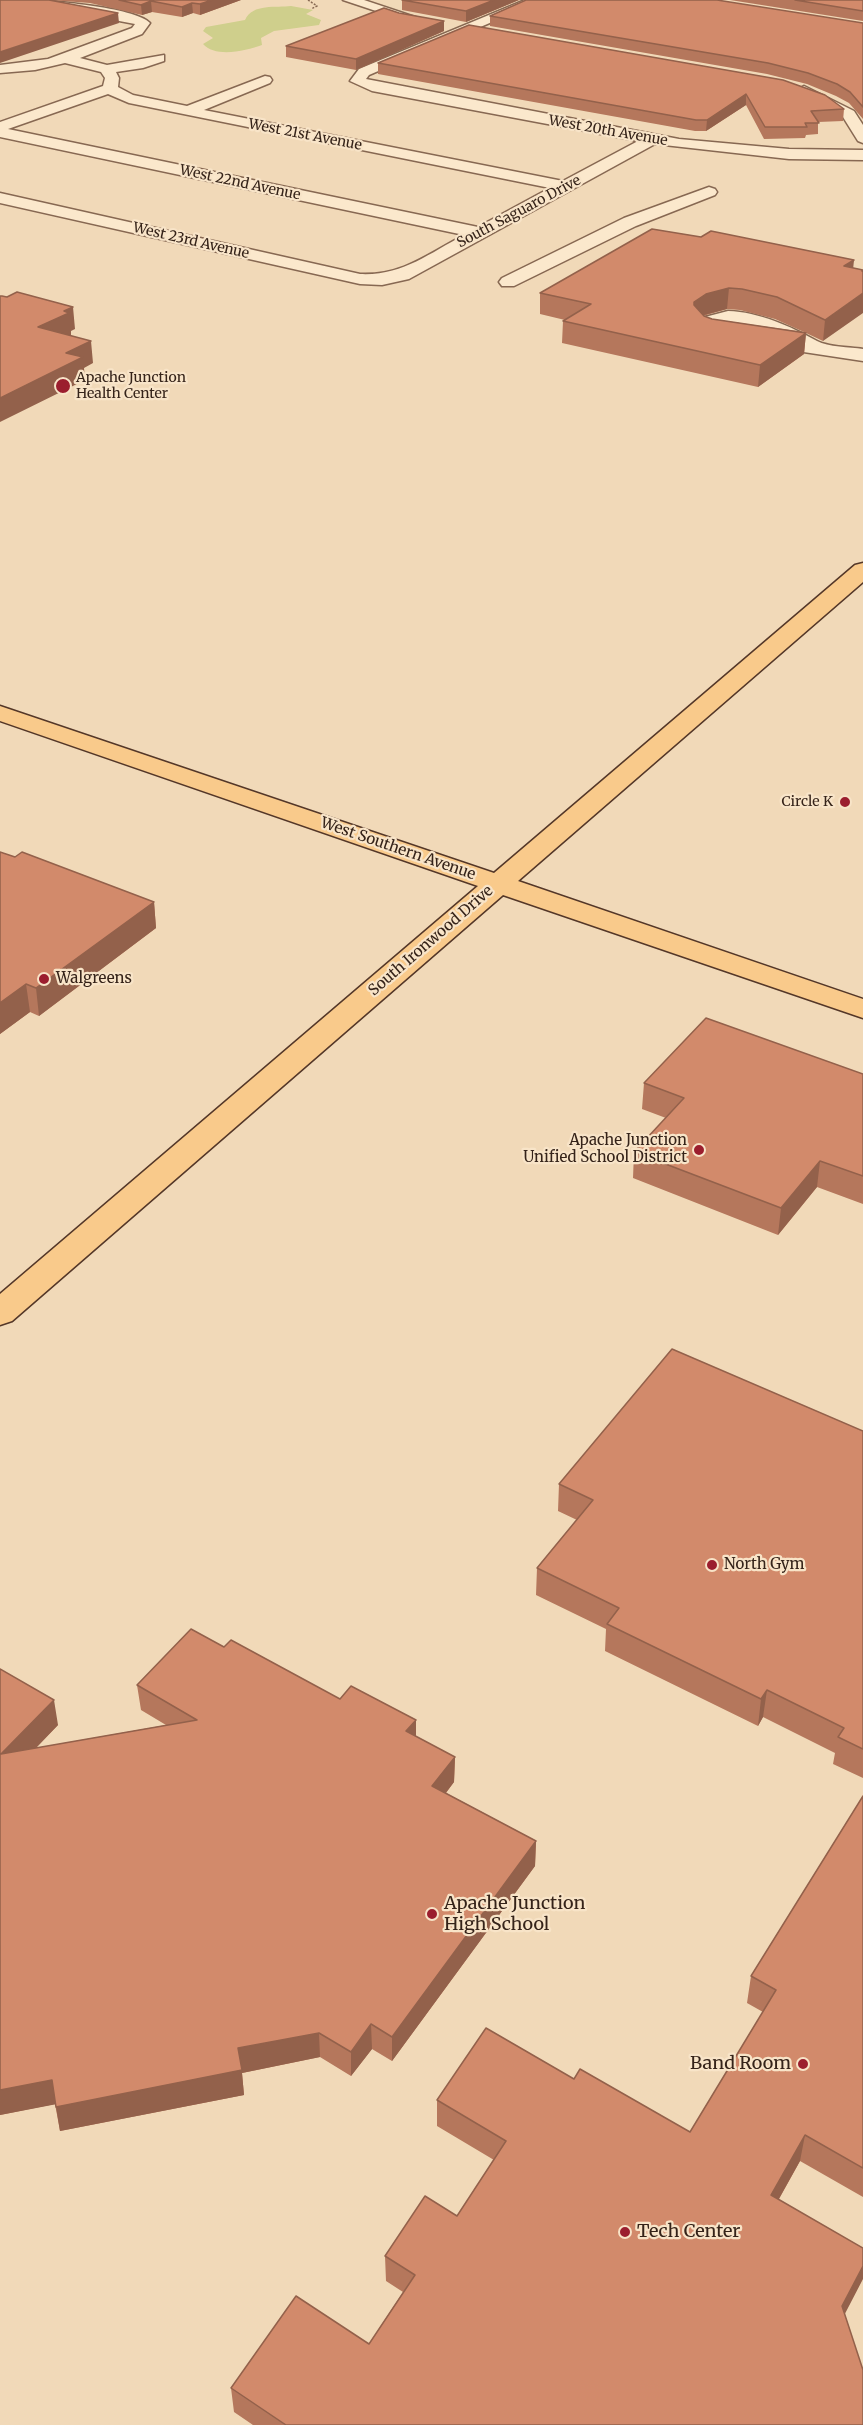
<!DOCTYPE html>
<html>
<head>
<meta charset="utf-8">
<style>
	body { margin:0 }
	canvas { display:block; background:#f1d9b8 }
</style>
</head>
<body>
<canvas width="863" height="2425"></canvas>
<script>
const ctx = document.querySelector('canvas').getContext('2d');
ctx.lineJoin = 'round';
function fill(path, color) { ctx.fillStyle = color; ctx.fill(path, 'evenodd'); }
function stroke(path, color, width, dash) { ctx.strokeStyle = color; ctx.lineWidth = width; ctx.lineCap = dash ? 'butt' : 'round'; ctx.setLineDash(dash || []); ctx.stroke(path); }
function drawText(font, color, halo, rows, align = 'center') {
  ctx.font = font + ' Merriweather,serif'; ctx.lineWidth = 4.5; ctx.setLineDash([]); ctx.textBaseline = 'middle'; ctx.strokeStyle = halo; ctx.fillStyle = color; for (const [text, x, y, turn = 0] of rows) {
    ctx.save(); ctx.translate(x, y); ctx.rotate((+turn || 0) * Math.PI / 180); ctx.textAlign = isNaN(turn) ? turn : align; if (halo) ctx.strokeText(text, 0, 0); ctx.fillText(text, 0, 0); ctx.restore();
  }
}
const green = new Path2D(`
	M291,6l22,4 -7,4 15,6 -2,5 -45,6 -13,7 1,7c-16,6 -47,13 -59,-1l10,-6 -10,-7 3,-4 39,-7c8,-17 31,-12 46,-14z`);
const path = new Path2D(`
	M308,0l9,6 -6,3`);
const minor = new Path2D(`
	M23,0c24,0 112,7 127,23l-8,11 -62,24 27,7 57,-10v6l-21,7 -27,4 3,6 -1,9 15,8 54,11 78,-30 5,1 2,3 -2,3 -66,27 359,71 75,-40 -266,-50 -22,-10 9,-12 166,-69h18l-174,75 -3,4 313,60 110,10 74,1v10l-74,-1 -134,-15 -246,135 -27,6 -22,-1 -360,-81v-10l360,81c42,2 68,-20 104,-39l-464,-98v-15l103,-36 2,-8 -4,-6 -36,-9 -30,7 -35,3v-8l48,-6 84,-31 3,-4 -105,-20zM108,94l21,9 421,85 -72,39 -470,-98z
	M343,0h21l63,21 -2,3h-10z
	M804,86l50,25 9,14v18l-5,-2 -15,-24 -44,-24 -2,-3z
	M709,187l6,2 2,3 -2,3 -79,31 -122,60h-12l-3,-4 3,-4 122,-60z
	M728,311c31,1 62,15 89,30 11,6 33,6 46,8v12l-152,-23 -7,-2 -10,-11 11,-8zM736,322l43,14 -64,-10z`);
const major = new Path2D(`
	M863,563v19l-345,299 345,118v19l-360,-123 -491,426 -12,4v-31l478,-408 -478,-165v-15l494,167 361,-308z`);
const wall = new Path2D(`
	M50,0h191l-41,15 -7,-2 -11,4 -30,-5 -10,3 -52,-12z
	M402,0h117l-53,22 -64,-12z
	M730,0h133v21z
	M490,16l373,7v96l-14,-16 -13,-7 -29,-12 -40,-10 -277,-48z
	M444,31l-88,39 -70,-13v-11z
	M378,63l405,17 61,29 -1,12 -25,1v12l-12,1 -1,3 -41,1 -18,-34 -40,26h-11l-317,-57z
	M701,237l153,23 -31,81 -17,-8 -2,21 -46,33 -196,-44 1,-22 2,-1 -25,-6v-21zM727,309l13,1 35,9 29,13 -92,-13 -9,-3z
	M0,852l154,50 2,26 -117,88 -9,-4 -30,22z
	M863,1074v130l-46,-17 -39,48 -145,-57 1,-26 32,-34 -24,-9 2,-26z
	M863,1431v347l-30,-14 2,-11 -72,-36 -5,9 -153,-75 1,-22 -70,-34 1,-27 40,-48 -19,-9 1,-27z
	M224,1647l116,52 115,58 -1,25 -8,11 90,48 -1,25 -143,195 -20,-12 -21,27 -31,-19 -78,16 2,22 -184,36 -5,-27 -55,11v-446l58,56 -22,23 130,-23 -25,-15 -4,-25z
	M863,1796v401l-63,-36 -21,38 65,116 19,110h-610l-19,-13 -3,-24 138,-44 34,-52 -17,-11 -1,-25 72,-40 37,-56 -57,-34v-26l137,-21 116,53 73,-120 -16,-9 4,-27z`);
const shadedWall = new Path2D(`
	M212,0h29l-41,15v-11z
	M494,0h25l-53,22v-11z
	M151,1l1,11 -10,3 -1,-10z
	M192,3l1,10 -11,4v-10z
	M118,13l1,10 -119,40v-11z
	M444,21v10l-88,39v-11z
	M746,94v11l-40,26 1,-11z
	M854,260l-2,20 -8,-14z
	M729,288l-2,21 -23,6 -11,8 1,-21 12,-8z
	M863,293v20l-40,28 2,-21z
	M73,307l2,22 -4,2v4l-31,14 -2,-22 26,-16z
	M806,333l-2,21 -46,33 2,-22z
	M91,341l2,22 -9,5 1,12 -85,42v-24l66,-45z
	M154,902l2,26 -117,88 -3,-28z
	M26,984l4,28 -30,22v-31z
	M820,1161l-3,26 -39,48 3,-27z
	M767,1690l-4,27 -5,9 3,-27z
	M54,1700l4,25 -52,54 -5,-25z
	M416,1720v25l-10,-14z
	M455,1757l-1,25 -22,29v-25z
	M536,1841l-1,25 -143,195v-24z
	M371,2024l1,25 -21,27v-24z
	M319,2033l1,24 -78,16 2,22 -184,36 -4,-24 182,-59z
	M52,2080l5,24 -57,11v-25z
	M805,2135l-5,26 -33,59 4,-25z
	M863,2266v13l-27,52 6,-25z`);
const building = new Path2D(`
	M0,0h49l69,13 -118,39z
	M119,0h93l-12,4 -8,-1 -10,4 -31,-6 -10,4z
	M402,0h92l-28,11z
	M526,0h191l146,23v84l-13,-15 -13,-8 -29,-11 -40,-10 -278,-47z
	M795,0h68v11z
	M384,8l15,5 45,8 -88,38 -70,-13z
	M469,25l314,55 42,15 19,14 -33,2 8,12h-14l2,4h-42l-19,-33 -39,26h-11l-318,-57z
	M652,229l49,8 10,-6 143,29 -10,6 19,4 -1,1 1,1v21l-38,27 -48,-23 -35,-8 -13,-1 -23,6 -12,8v3l10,11 8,3 94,14 -46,32 -197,-44 28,-17 -51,-11z
	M17,292l56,15 -9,4 5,2 -31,14 53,14 -25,12 17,4 -83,41v-102h2l5,1z
	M0,852l15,5 7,-5 132,50 -118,86 -10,-4 -26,19z
	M706,1018l157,56v102l-43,-15 -39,47 -147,-56 50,-54 -40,-15z
	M672,1349l191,82v318l-25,-12 6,-9 -77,-38 -6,9 -154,-75 12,-16 -82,-40 56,-68 -34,-16z
	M191,1629l33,18 7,-7 109,59 11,-13 65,34 -10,11 49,26 -23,29 104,55 -144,196 -21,-13 -20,28 -32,-19 -81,15 4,22 -186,37 -4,-27 -52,10v-421l54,31 -53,54 196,-34 -60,-35z
	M863,1796v372l-58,-33 -34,60 92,53v18l-21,40 21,64v55h-577l-55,-37 65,-92 73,48 46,-69 -30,-19 40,-60 32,20 49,-75 -69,-41 49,-72 88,51 6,-10 110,63 86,-142 -25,-14z`);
const markers = [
	[63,386,8,"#9b1e2e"],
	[845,802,6,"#9b1e2e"],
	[44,979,6,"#9b1e2e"],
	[699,1150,6,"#9b1e2e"],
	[712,1565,6,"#9b1e2e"],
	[432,1914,6,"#9b1e2e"],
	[803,2064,6,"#9b1e2e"],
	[625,2232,6,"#9b1e2e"]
];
const farStreetnames = [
	["West 20th Avenue",608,131,10],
	["West 21st Avenue",305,135,11],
	["West 22nd Avenue",240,183,12],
	["South Saguaro Drive",519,212,-28],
	["West 23rd Avenue",191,241,13]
];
const farPoinames = [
	["Apache Junction",76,378],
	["Health Center",76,394],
	["Circle K",833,802,"right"]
];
const streetNames = [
	["West Southern Avenue",398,849,19],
	["South Ironwood Drive",431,941,-41]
];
const poiNames = [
	["Walgreens",56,979],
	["Apache Junction",687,1141,"right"],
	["Unified School District",687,1158,"right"],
	["North Gym",724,1565]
];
const nearPoinames = [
	["Apache Junction",444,1904],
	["High School",444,1925],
	["Band Room",791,2064,"right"],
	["Tech Center",637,2232]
];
fill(green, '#cfcf8c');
stroke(minor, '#876852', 3);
stroke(major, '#543728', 3);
stroke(path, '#876852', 1.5, [2, 1.5]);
fill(minor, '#fbe8cc');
fill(major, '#f9ca8b');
fill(wall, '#b5775c');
fill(shadedWall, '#93614b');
fill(building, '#d28a6b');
stroke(building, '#93614b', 1.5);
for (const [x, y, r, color] of markers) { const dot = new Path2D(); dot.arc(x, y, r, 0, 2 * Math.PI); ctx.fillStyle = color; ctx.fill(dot); stroke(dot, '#f8e4c8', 2); }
drawText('14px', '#352319', '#f8e4c8', farStreetnames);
drawText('14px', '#352319', '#f8e4c8', farPoinames, 'left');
drawText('15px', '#352319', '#f8e4c8', streetNames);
drawText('15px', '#352319', '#f8e4c8', poiNames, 'left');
drawText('18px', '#352319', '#f8e4c8', nearPoinames, 'left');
</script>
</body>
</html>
